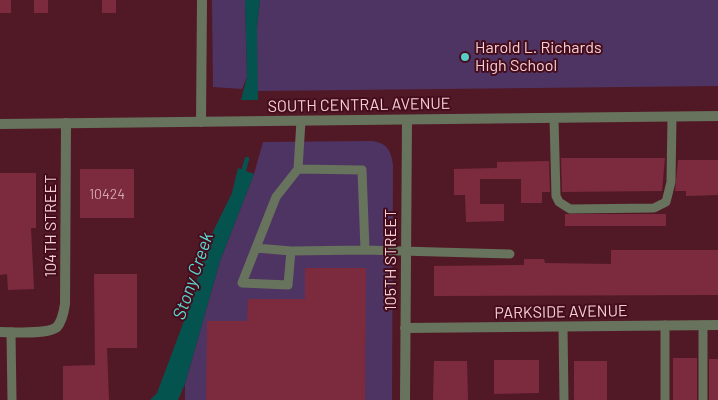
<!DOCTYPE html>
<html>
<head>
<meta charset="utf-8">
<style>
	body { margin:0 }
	canvas { display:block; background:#511826 }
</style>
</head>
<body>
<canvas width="718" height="400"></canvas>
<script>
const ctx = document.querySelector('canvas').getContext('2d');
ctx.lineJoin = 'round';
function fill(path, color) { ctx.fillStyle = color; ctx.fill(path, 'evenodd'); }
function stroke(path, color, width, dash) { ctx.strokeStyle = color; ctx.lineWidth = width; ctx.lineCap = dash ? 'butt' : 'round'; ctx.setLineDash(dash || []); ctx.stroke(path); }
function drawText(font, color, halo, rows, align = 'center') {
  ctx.font = font + ' Barlow,sans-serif'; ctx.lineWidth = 4; ctx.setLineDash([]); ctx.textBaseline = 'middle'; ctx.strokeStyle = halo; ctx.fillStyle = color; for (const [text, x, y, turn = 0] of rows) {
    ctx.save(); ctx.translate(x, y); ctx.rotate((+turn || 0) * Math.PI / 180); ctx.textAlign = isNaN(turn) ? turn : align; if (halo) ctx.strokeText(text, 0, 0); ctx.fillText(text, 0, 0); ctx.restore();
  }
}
const green = new Path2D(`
	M212,0h33l2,77 -5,12 -29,-2z
	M260,0h458v86l-461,5v-64z
	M372,141c15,2 19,9 21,24l-1,235h-207v-16l35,-123 34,-87 9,-32z`);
const water = new Path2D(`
	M245,0h15l-3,27 1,73h-17l6,-23z
	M238,168l16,6 -34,87 -35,123 -7,16h-28l7,-7 36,-96 12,-49 27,-55z`);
const stream = new Path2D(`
	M242,176l5,-17`);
const building = new Path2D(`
	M0,0h11v13h-11z
	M34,0h14v13h-14z
	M102,0h14v13h-14z
	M561,158h104l-3,33 -100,1z
	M678,160h40v35l-32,1v-5h-11z
	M549,161l1,31h-8v11h-21v-24h-41v25h24v17l-38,1 -1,-27h-11v-26l43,-1v-6z
	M80,169h54v49h-54z
	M0,173h36v55h-5l3,61 -26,1 -1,-16 -7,1z
	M565,214h101v12h-101z
	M611,250h107v45l-284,1v-30l90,-1v-6h20l1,4 66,1z
	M305,268h61l-1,132h-159l1,-79h40l1,-22h57z
	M94,274h43v74h-30l2,52h-46v-34l32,-1z
	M673,358h24v42h-24z
	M709,359h9v41h-9z
	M494,360h45v33l-45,1z
	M434,361h33l1,39h-35z
	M574,361h33v39h-33z`);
const service = new Path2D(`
	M554,118l2,78 3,6 11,7 84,-1 12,-6 5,-20 1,-65
	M301,121l-3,48 64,1 3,80
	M256,248l35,3 74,-1 145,4
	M291,251l-3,34 -46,-2 34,-86 22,-28
	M665,325v75
	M703,325v75
	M563,327l1,73
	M11,332l1,68`);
const minor = new Path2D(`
	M201,122l1,-122
	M405,328l313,-3
	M0,332c13,0 47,3 57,-5 5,-6 7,-16 8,-23l1,-181
	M405,400l2,-280`);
const tertiary = new Path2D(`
	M0,124l718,-8`);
const markers = [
	[465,57,5,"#55cdc6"]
];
const numberNames = [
	["10424",107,194]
];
const poiNames = [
	["Harold L. Richards",475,48],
	["High School",475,66]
];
const streetNames = [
	["SOUTH CENTRAL AVENUE",359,105,-1],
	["104TH STREET",51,226,-90],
	["105TH STREET",391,260,-90],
	["PARKSIDE AVENUE",561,312,-1]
];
const waterNames = [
	["Stony Creek",193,276,-71]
];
fill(green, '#4e3462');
fill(water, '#05534f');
stroke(stream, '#05534f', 4.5);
fill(building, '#7b2b3d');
stroke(service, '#67735c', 9);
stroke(minor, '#67735c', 10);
stroke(tertiary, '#67735c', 10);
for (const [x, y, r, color] of markers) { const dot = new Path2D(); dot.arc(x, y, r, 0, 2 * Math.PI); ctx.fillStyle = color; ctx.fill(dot); stroke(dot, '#450d1c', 2); }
drawText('14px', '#d6a6ae', null, numberNames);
drawText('16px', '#f5cfd4', '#450d1c', poiNames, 'left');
drawText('16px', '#f5cfd4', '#450d1c', streetNames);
drawText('italic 18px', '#59dad2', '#450d1c', waterNames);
</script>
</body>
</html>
